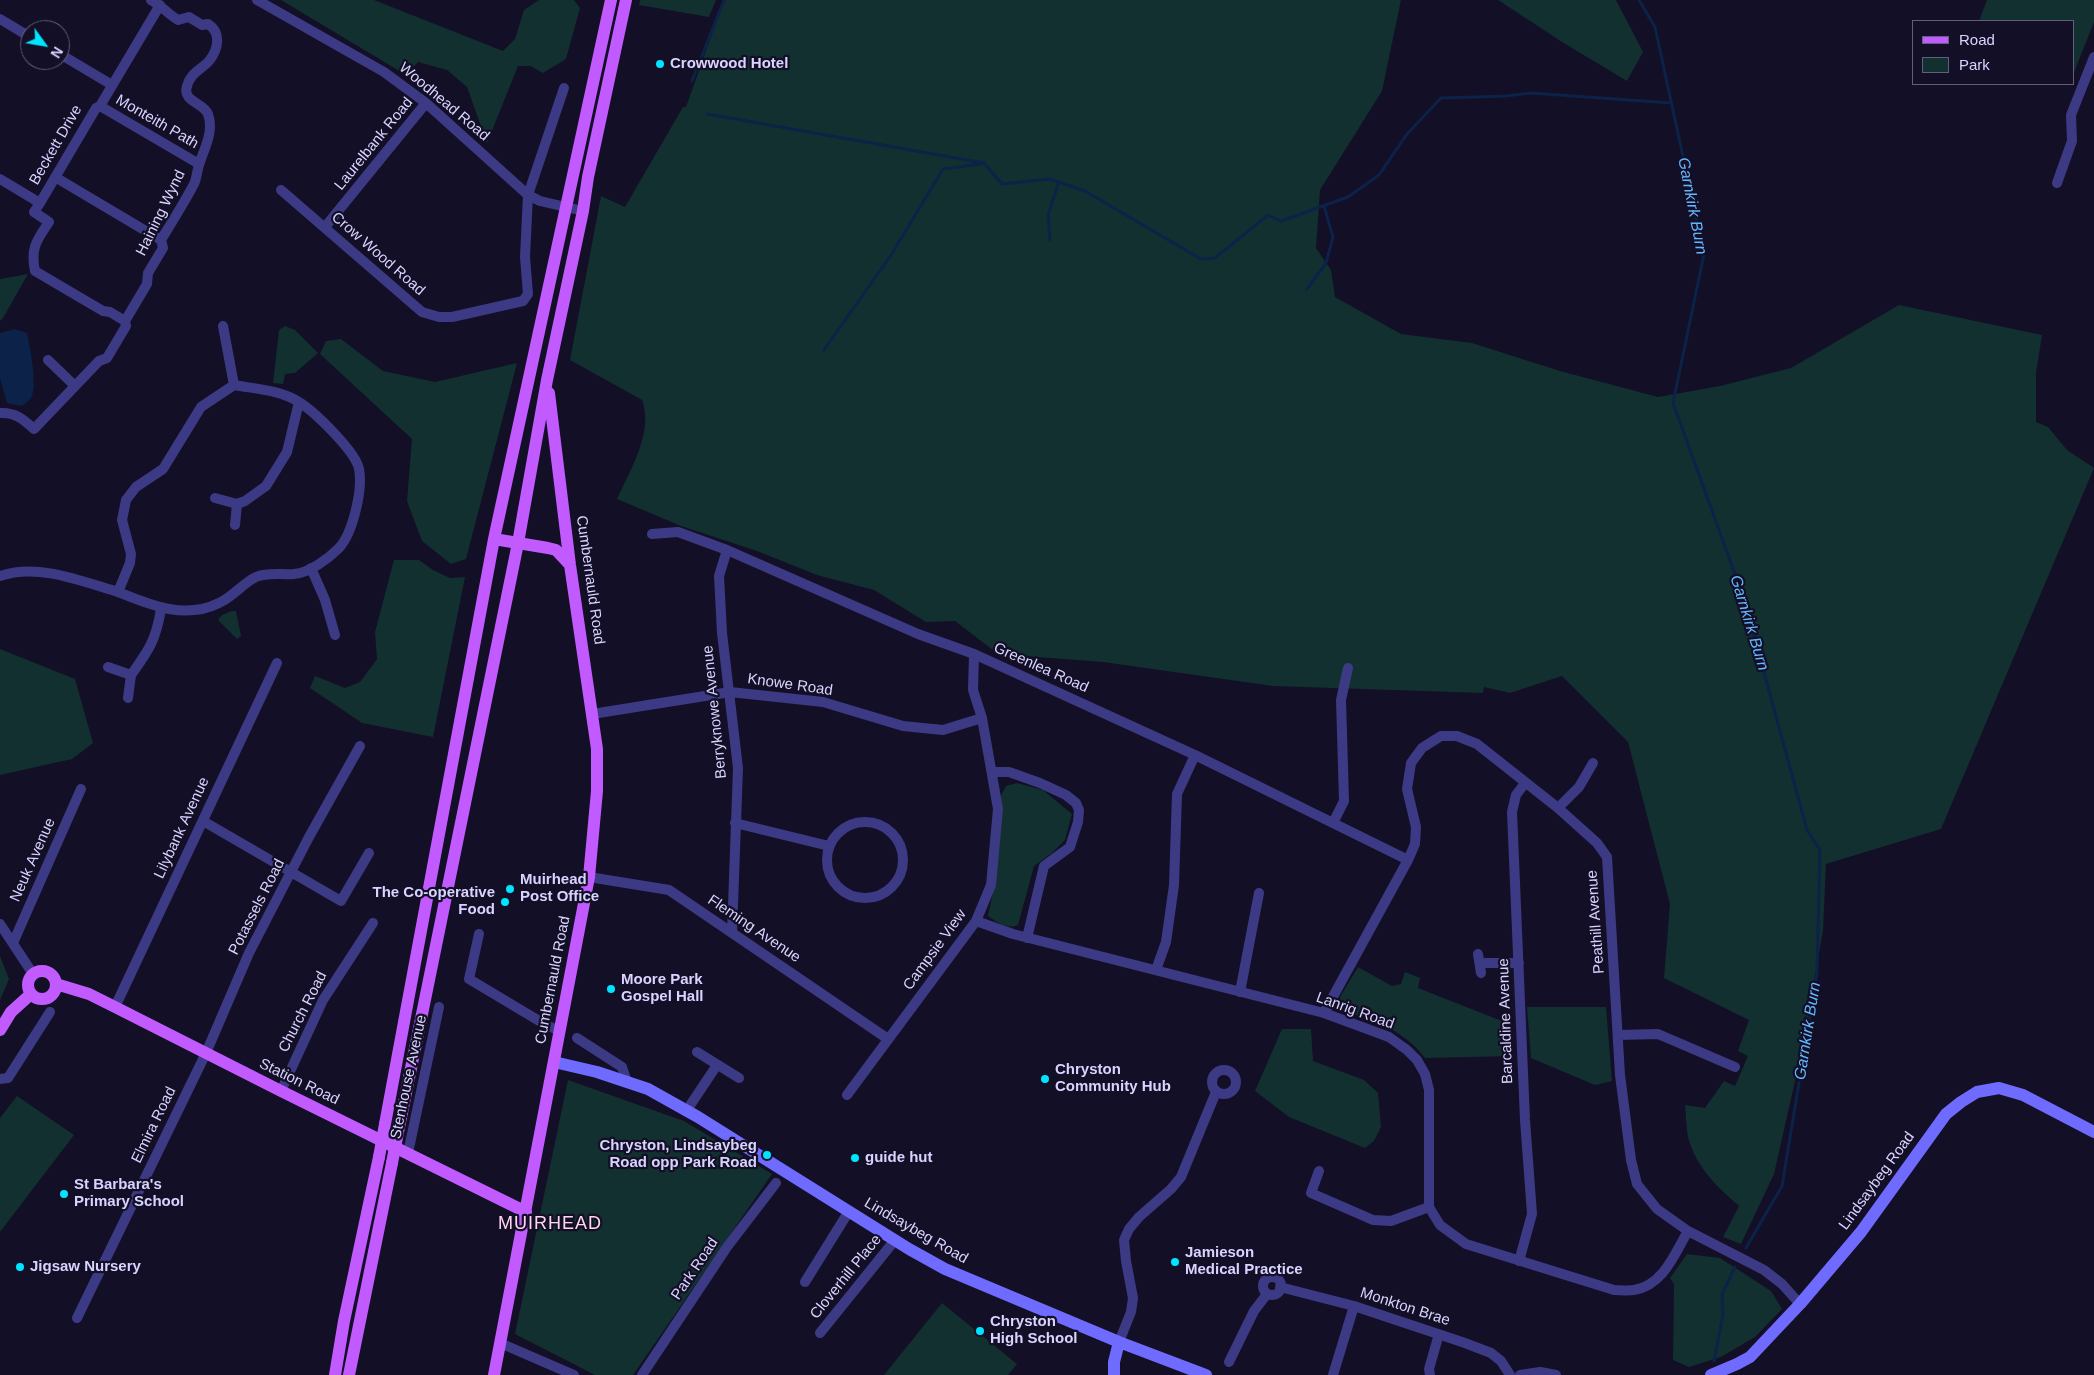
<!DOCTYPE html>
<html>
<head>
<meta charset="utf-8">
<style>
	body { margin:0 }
	#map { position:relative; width:2094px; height:1375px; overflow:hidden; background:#130f26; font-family:Arial,sans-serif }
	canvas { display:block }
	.legend { position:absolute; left:1912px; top:20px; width:162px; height:65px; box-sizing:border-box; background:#130f26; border:1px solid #625e7d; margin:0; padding:6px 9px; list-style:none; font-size:15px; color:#d9d4ff }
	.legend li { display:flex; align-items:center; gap:10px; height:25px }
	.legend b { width:25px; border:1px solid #625e7d }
	.north { position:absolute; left:20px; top:20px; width:50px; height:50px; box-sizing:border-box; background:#130f26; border:1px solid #625e7d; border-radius:50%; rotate:122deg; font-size:14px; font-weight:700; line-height:20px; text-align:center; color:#d9d4ff }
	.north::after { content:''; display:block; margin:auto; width:18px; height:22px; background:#00e5ff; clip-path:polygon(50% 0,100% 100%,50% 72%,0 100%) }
</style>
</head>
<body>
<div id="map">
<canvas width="2094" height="1375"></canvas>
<ul class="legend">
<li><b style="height:6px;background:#c25bff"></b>Road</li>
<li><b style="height:14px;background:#12302f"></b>Park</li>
</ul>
<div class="north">N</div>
</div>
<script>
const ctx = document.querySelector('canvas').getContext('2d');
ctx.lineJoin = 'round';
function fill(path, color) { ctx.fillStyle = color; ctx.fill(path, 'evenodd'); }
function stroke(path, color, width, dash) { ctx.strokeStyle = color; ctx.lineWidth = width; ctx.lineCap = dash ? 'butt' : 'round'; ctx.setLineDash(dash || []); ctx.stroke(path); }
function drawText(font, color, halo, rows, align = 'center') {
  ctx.font = font + ' Arial,sans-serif'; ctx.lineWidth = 4.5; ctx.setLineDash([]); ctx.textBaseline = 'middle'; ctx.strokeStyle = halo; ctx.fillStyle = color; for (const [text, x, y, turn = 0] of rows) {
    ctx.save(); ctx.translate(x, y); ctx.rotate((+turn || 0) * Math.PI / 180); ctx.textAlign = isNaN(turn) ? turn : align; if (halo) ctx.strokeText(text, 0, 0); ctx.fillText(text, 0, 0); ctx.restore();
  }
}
const green = new Path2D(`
	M281,0h93l129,51 12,-12 9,-29 15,-10h35l6,8 -14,51 -23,14 -13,-7h-12l-31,77 -20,-56 -20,-17 -29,-8 -12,13z
	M640,0h76l-7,17 -70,-12z
	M724,0h677l-19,91 -62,99 -4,58 15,22 4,27 66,37 71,9 88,28 98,26 62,-11 71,-18 108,-63 143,30 -6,38v49l12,5 19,23 27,18 -153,361 -115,35 -3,66 -20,116 -29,128 -33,70 -18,-7 16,-31c-23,-20 -43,-39 -51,-69 -2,-10 -2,-22 -3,-32l20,3 19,-27 11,5 13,-30 -10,-5 11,-31 -85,-42 6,-74 -42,-162 -66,-66 -52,17 -26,-6 -1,6 -210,-7 -170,-24 -105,-8 -43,-33 -29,1 -52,-32 -57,-15 -60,-24 -76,-25 -64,-27c13,-29 37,-67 25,-99l-72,-40 31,-164 24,11 58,-100h3z
	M1498,0h118l27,52 -16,29 -65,-39z
	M1987,0h107v22l-21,53v-54h-94z
	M28,274l-25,44 -3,3v-42z
	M285,326l10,4 23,23 -23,20 -10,1 -2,10 -10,-1 6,-53z
	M341,339l42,32 52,11 82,-19 -51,196 -15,5 -29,-23 -15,-40 5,-62 -92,-85 6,-13z
	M394,560h25l14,10 17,8 15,-1 -32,160 -71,-14 -52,-35 5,-12 30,12 15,-6 17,-23 -2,-27z
	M232,611h4l5,25 -4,3 -19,-19 4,-5z
	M0,649l75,30 18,64 -21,16 -72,16z
	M1017,783l26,7 29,24 -7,26 -13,13 -18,13 -16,59c-11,5 -22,-3 -30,-9l7,-34 6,-87 5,-9z
	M0,956l9,23 -9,21z
	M1358,967l34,19 9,-2 4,-12 15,6 -2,10 94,37v31l-87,2c-22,-29 -50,-36 -82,-48l-3,-4v-9z
	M1527,1007h79l6,74 -17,4 -64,-27z
	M1282,1029h29l2,32 51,19 14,13 3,34 -7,14 -9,7 -76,-31 -34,-26z
	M568,1080l116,41 88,53 -139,201h-38l-80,-41z
	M17,1096l57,39 -74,97v-114z
	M1687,1254l33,4 51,33 11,18 -27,28 -34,20 -32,10 -16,-7 1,-76 -4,-6z
	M942,1303l75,61 -9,11h-124z`);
const water = new Path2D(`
	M15,329l12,4c3,13 11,54 4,65 -2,3 -7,6 -9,8l-15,-3 -7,-25v-45z`);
const stream = new Path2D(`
	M1639,0l16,27 49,227 -31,149 71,196 63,231 13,20 -3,124 -35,212 -36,62
	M692,81l32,-81
	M707,114l277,49 18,21 48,-5 35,12 116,68 14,-1 53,-43 13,6 67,-24 31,-22 28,-41 34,-36 65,-2 25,-3 140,10
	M1050,240l-2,-25 11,-33
	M1307,289l19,-26 7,-26 -9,-31
	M824,350l67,-95 52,-86 37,-5
	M1714,1361l9,-46 -1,-21 13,-27`);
const street = new Path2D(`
	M257,0l127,72 42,31 102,92 12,6 43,10
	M0,19l30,18
	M60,54l52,31
	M100,106l99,58
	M55,177l106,63
	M0,179l40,24 -6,9 15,10c-12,18 -19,26 -14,49l68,40 7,1 15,9
	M2057,183l15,-42 -1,-26 23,-58
	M281,190l141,122 17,5h13l71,-16 5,-7 -3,-37 3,-62 36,-107
	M40,203l56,-95 4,-2 60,-101
	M325,227l101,-124
	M223,326l11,59
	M48,360l27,26
	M234,385c22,4 46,5 65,17 16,10 57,50 60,67 4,20 -6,64 -20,79 -11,11 -30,25 -45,26 -13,1 -26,-2 -38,3 -13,6 -23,20 -37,26 -34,17 -69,2 -101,-11l12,-29 1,-9 -9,-34 4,-20 10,-13 27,-18 38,-62z
	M0,413c15,-1 23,6 34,16l65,-68 8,-3 19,-32 -1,-5 22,-37 1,-11 15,-25 -2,-8c11,-18 23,-37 33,-56 3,-6 3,-15 6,-22 5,-15 14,-31 8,-48 -5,-12 -26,-12 -21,-28 4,-14 14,-16 22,-25 9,-11 13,-28 -1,-37l-6,1 -13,-8 -11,3c-10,-6 -16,-14 -27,-20
	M215,498l22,6 8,-3 21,-15 21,-34 12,-50
	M235,525l2,-21
	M652,534l26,-2 49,18 191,84 56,20 221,101 213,105
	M727,550l-8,26 3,57 16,135 -6,165
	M311,568l14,32 10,35
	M0,576c38,-13 81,5 118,16
	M108,667l23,8c18,-25 25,-35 30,-66
	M128,698l3,-23
	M592,714l138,-22 93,10 80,24 40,4 39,-12
	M992,772h17l31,11 26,12 10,8 3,7 -1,12 -8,25 -26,19 -17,72
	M1558,808l21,-21 14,-24
	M203,821l138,80 28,-48
	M827 860a38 38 0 1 1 76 0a38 38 0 1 1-76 0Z
	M735,823l94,23
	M1333,823l11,-22 -3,-101 7,-32
	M589,877l80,13 219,149
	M976,921l37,13 311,79 65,24 18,13 10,10 8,14 4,16v117l11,18 26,19 148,46c6,0 14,1 20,0 29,-4 41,-37 54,-59
	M0,924l33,50
	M479,934l-10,45 77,46 14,6
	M13,943l68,-154
	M1478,954l3,19
	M1480,963h39
	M1156,970l10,-28 8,-57 3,-91 18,-39
	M1240,992l19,-99
	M115,1007l162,-344
	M1324,1013l84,-153 7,-16 1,-17 -9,-38 4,-26 11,-15 19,-12h16l20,8 81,64 39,35 10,14 13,218 11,85 6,24 20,25 31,22 76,39 18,14 18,20
	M1618,1035l40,-1 77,33
	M577,1038l45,29 5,15
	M697,1052l42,26
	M1212 1082a12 12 0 1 1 24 0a12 12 0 1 1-24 0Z
	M0,1079l8,-1 42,-66
	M281,1091l42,-91 50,-77
	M847,1095l129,-174 15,-36 7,-76 -16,-91 -9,-28 1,-36
	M687,1110l30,-45
	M408,1153l31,-146
	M1319,1171l-8,22 62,27 18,1 38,-14
	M1519,1261l13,-47 -7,-94 -13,-308 4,-17 9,-12
	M1263 1286a9 9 0 1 1 18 0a9 9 0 1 1-18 0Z
	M805,1282l44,-71
	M1280,1287l74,19 111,37 26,10 10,8 9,14
	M77,1318l129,-265 43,-100 60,-116 51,-91
	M820,1333l75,-93
	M1119,1342l12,-30 2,-14 -7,-37 -2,-21 5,-11 10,-12 32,-28 10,-12 35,-85
	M500,1343l74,32
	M1229,1362l25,-51 13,-17
	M642,1375l85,-128 49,-64
	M1333,1375l21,-69
	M1430,1375l-1,-6 10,-35
	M1520,1375l20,-3 16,3`);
const secondary = new Path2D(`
	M554,1062l43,10 51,17 50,28 211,132 36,20 174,73 87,33
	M1114,1375v-13l5,-20
	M1711,1375l26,-11 13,-7 50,-53 61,-72 85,-118 15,-12 16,-10 22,-4 24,7 71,37`);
const primary = new Path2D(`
	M494,539l54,9 8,2 14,15
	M28 985a14 14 0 1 1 28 0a14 14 0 1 1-28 0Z
	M56,984l33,10 26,13 166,84 245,121
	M0,1030l11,-18 20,-18
	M385,1124l109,-585 117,-539
	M398,1132l120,-589 29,-163 36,-169 5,-34 38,-177
	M335,1375l9,-54 35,-164
	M349,1375l43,-212
	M494,1375l95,-498 8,-86v-42l-27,-184 -21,-172`);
const primaryBridge = new Path2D(`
	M379,1157l6,-33
	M392,1163l6,-31`);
const markers = [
	[660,64,5,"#00e5ff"],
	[510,889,5,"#00e5ff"],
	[505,902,5,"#00e5ff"],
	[611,989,5,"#00e5ff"],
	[1045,1079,5,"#00e5ff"],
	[767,1155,5,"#00e5ff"],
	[855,1158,5,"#00e5ff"],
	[64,1194,5,"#00e5ff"],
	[1175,1262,5,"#00e5ff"],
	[20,1267,5,"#00e5ff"],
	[980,1331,5,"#00e5ff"]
];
const poiNames = [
	["Crowwood Hotel",670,64],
	["Muirhead",520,880],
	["Post Office",520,897],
	["The Co-operative",495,893,"right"],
	["Food",495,910,"right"],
	["Moore Park",621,980],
	["Gospel Hall",621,997],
	["Chryston",1055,1070],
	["Community Hub",1055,1087],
	["Chryston, Lindsaybeg",757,1146,"right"],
	["Road opp Park Road",757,1163,"right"],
	["guide hut",865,1158],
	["St Barbara's",74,1185],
	["Primary School",74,1202],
	["Jamieson",1185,1253],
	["Medical Practice",1185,1270],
	["Jigsaw Nursery",30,1267],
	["Chryston",990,1322],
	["High School",990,1339]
];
const streetNames = [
	["Woodhead Road",444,102,40],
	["Monteith Path",157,122,30],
	["Laurelbank Road",374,144,-51],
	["Beckett Drive",56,145,-60],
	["Haining Wynd",161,213,-64],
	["Crow Wood Road",378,254,41],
	["Cumbernauld Road",590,580,82],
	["Greenlea Road",1041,668,24],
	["Knowe Road",790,685,8],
	["Berryknowe Avenue",715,712,-96],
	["Lilybank Avenue",182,828,-65],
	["Neuk Avenue",33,860,-66],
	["Potassels Road",257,907,-63],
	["Peathill Avenue",1596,922,-94],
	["Fleming Avenue",754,929,34],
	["Campsie View",935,950,-54],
	["Cumbernauld Road",553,980,-79],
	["Lanrig Road",1355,1011,20],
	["Church Road",303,1012,-63],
	["Barcaldine Avenue",1506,1021,-92],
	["Stenhouse Avenue",409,1077,-78],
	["Station Road",299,1082,26],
	["Elmira Road",154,1125,-64],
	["Lindsaybeg Road",1877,1181,-54],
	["Lindsaybeg Road",916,1231,30],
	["Park Road",695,1269,-56],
	["Cloverhill Place",846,1277,-51],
	["Monkton Brae",1405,1307,18]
];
const waterNames = [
	["Garnkirk Burn",1692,206,79],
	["Garnkirk Burn",1749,623,73],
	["Garnkirk Burn",1808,1031,-81]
];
const quarterNames = [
	["MUIRHEAD",550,1224]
];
fill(green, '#12302f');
fill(water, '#0c2248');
stroke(stream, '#0c2248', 3);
stroke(street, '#3d3a85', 10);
stroke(secondary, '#6f6bff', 12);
stroke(primary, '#c25bff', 12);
stroke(primaryBridge, '#c25bff', 12);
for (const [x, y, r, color] of markers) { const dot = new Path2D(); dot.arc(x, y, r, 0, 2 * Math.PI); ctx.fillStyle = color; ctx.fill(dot); stroke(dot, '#130f26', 2); }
drawText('bold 15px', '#d9d4ff', '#130f26', poiNames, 'left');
drawText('15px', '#d9d4ff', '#130f26', streetNames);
drawText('italic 16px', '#62b6ff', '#130f26', waterNames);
ctx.letterSpacing = '1px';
drawText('18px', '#ffd6f0', '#130f26', quarterNames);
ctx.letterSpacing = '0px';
</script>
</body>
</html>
